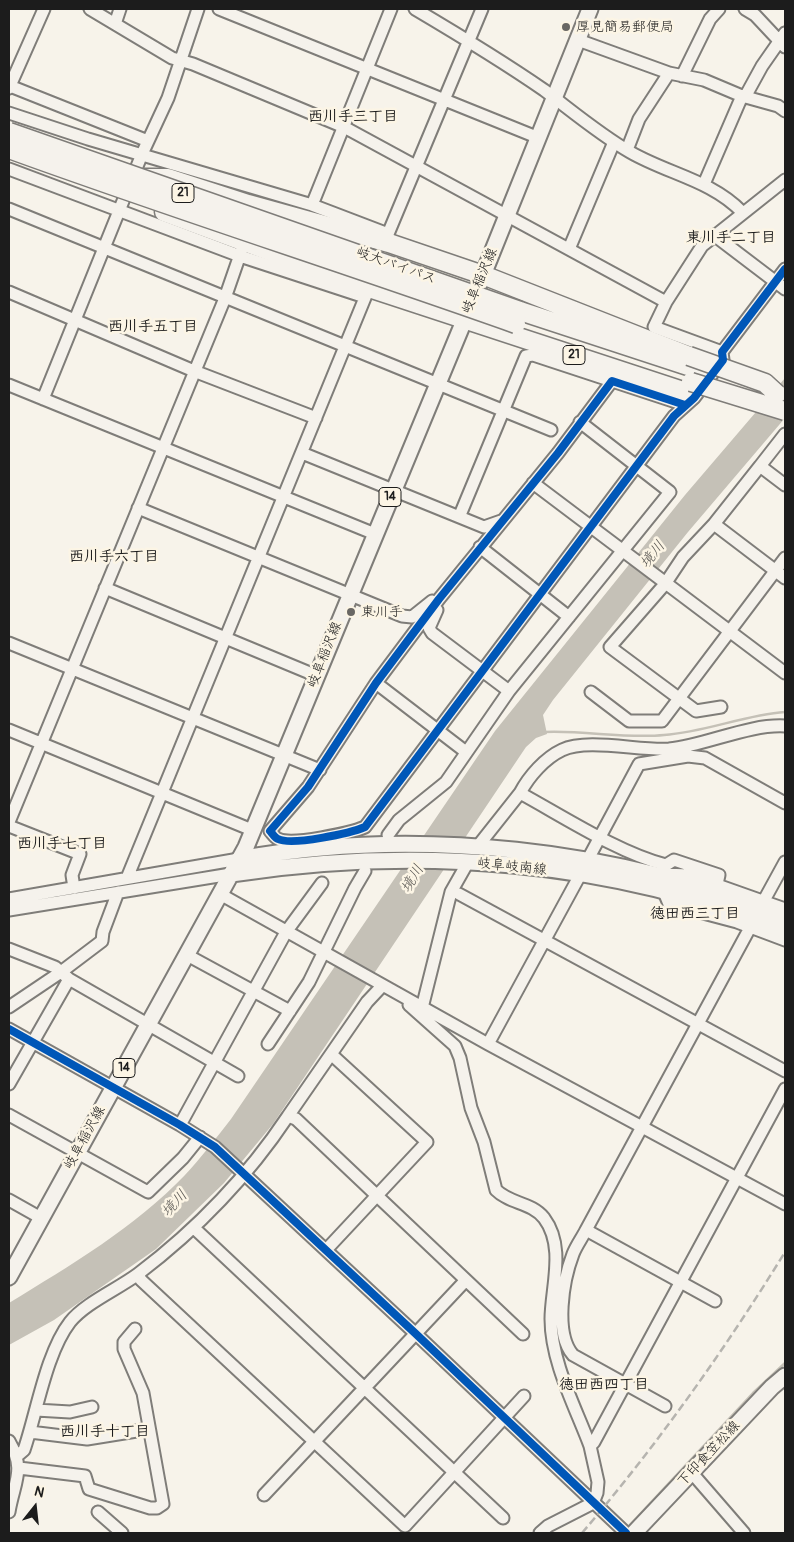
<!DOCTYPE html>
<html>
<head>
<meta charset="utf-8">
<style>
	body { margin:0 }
	#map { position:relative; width:794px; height:1542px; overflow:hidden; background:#f7f3ea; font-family:Pangolin,sans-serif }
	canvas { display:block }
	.frame { position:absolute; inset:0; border:10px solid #1c1c1c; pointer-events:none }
	.north { position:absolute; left:10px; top:1482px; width:50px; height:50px; -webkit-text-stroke:4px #fcf5e5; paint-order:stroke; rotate:16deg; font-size:14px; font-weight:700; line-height:20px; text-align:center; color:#1c1c1c }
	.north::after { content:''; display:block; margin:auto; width:18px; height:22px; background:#1c1c1c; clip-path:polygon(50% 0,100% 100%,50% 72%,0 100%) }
</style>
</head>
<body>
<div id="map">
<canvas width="794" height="1542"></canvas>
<div class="frame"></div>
<div class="north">N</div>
</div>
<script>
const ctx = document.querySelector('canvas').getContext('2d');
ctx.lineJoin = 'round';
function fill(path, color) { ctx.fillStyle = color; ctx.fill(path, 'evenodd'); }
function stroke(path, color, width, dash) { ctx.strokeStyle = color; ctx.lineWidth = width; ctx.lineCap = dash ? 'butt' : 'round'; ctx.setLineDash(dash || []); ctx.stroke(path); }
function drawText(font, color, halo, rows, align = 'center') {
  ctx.font = font + ' Pangolin,"Klee One",sans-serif'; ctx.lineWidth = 5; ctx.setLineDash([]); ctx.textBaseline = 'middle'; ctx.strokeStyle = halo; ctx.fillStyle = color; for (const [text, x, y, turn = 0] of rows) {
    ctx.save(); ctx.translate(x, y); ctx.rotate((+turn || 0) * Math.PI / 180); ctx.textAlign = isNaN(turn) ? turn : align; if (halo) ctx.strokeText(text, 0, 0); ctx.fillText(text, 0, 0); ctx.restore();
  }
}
const water = new Path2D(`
	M785,378v40l-97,114 -135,168 -10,15 4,19 -11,4 -10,9 -253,377 -49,59 -68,66 -102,71 -45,25v-42c62,-38 125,-75 176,-128 16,-17 31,-37 46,-56l264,-388 190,-236z`);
const stream = new Path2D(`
	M544,732c40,-2 81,7 120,3 42,-3 80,-20 121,-23
	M627,1528l126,-135 32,-30`);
const minor = new Path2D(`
	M90,9l82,49 21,6 151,63 322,175
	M219,9l320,129
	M415,9c44,26 87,52 129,81 28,21 55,44 86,62 38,22 81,28 112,60
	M745,9l10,6 30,32
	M115,24l5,-15
	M578,40l91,33 35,7 38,16 36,10 7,5
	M682,76l28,-57 9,-10
	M10,86l138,55
	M9,88l35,-79
	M745,97l17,-31 23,-33
	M9,113l79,26 224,66 76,29
	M627,150l12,-31 30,-46
	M9,169l231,87 125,41
	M704,184l38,-88
	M312,205l79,-196
	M9,209l542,221
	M714,235l71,54
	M389,241l-1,-7 94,-225
	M569,249l45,-107
	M9,292l185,79 122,47
	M722,352l-68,-25 12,-25 36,-56 83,-66
	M9,385l366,149
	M43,399l99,-245 26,-56 30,-89
	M685,405l-73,-24 -54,72 -119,146 -63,84 -68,104 -38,44c2,2 5,7 8,8 14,7 73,-6 87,-12l309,-411 20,-18 29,-38 -1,-8 63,-83
	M785,434l-25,32 25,19
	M302,453l182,74 17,-6
	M533,483l252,190
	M138,508l264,108 10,1 20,-16
	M460,515l66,-159 7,-1 79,26
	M714,524l71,54
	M480,547l89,70
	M105,588l212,88
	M437,610l-8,18 3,5 77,58
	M9,643l311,127
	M376,683l90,69
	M591,692l38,29h33l123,-163
	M721,707l-25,4 -86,-64 55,-63 18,-27 31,-33 46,-58
	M9,730l243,100
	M520,793c9,-17 25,-35 42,-43 25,-12 77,1 107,-1 38,-4 79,-25 116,-23
	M9,822l216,-524 18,-52
	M9,826l71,28 -8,21 2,13
	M388,835l11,-15 47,-38 63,-91 161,-199 -90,-70
	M478,846l42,-53c44,24 99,60 146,72l8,-5 45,15 -2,9
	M587,861l52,-97 49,-8 17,2 80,45
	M663,874l26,1 96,34
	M127,878l242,-590
	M664,892l5,12 68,18 48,18
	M220,894l268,150 297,160
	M459,894l326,177
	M9,899l230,-40
	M762,904l23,-42
	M9,910l222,-36
	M9,949l46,18 14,12 169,97
	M187,955l103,56
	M409,1005l46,41 5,12 11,50 13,34 12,48c14,14 35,12 48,28 22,29 7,70 7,101 0,43 24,87 39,127
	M9,1007l52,-35 41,-31 1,-9 15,-40
	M422,1008l29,-116 17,-30
	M9,1029l171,96 35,22 201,187 210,199
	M268,1044l41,-62 46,-94 10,-17
	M488,1044l92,-169
	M331,1054l36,-52 15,-16
	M9,1084l60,-105
	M9,1115l139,77 35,-34 17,-21
	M288,1116l43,-62 96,88 -101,108
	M180,1125l106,-193 36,-49
	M9,1200l32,18
	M194,1228l309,290
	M586,1230c-4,8 -10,16 -13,24 -10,26 -19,79 0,101l92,51
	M138,1274l3,6 264,246 119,-130
	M715,1301l-129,-71 166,-306
	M36,1410l34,2 22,-5
	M30,1432l57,7 62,-10
	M9,1441c17,29 5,41 0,71
	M17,1456l7,-6c13,-38 22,-97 46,-128 15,-19 48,-33 68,-48 58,-44 110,-98 150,-158l8,3 227,215
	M19,1468l66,8 4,13 61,19h7l6,-4 -20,-111 -19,-44v-7l11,-13
	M692,1473l52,60
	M264,1495l202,-215
	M98,1512l24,21
	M540,1533l8,-7 45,-23 4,-10 1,-11 -8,-36 4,-4 191,-353`);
const major = new Path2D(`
	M239,859c176,-32 381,-11 546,59
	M231,874c184,-28 381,-15 554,57
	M9,1277l237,-430 237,-572 107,-266
	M634,1533l138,-146 13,-11`);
const highway = new Path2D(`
	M142,178h26l80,26 141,39 94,32 206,81
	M164,212l205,76 314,103
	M520,311l180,59`);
const rail = new Path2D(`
	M582,1533c75,-88 142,-182 203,-281`);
const highwayBridge = new Path2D(`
	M9,132l511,179
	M9,149c168,61 338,115 507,175
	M689,356l76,27 12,11
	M691,382l94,29`);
const cycleway = new Path2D(`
	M685,405l-73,-24 -54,72 -119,146 -63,84 -68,104 -38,44c2,2 5,7 8,8 14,7 73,-6 87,-12l309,-411 20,-18 29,-38 -1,-8 63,-83
	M9,1029l171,96 35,22 201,187 210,199`);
const markers = [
	[566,27,5,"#696764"],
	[351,612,5,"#696764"]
];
const shields = [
	[183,193,22],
	[574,355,22],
	[390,497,22],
	[124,1068,22]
];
const shieldNames = [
	["21",183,193],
	["21",574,355],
	["14",390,497],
	["14",124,1068]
];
const poiNames = [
	["厚見簡易郵便局",576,27],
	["東川手",361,612]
];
const streetNames = [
	["岐大バイパス",396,266,20],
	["岐阜稲沢線",480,281,-67],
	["岐阜稲沢線",325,655,-68],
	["岐阜岐南線",512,867,6],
	["岐阜稲沢線",85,1138,-61],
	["下印食笠松線",709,1454,-47]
];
const neighbourhoodNames = [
	["西川手三丁目",353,117],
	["東川手二丁目",731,238],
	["西川手五丁目",153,327],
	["西川手六丁目",114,557],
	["西川手七丁目",62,844],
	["徳田西三丁目",695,914],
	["徳田西四丁目",604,1385],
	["西川手十丁目",105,1432]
];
const waterNames = [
	["境川",653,555,-51],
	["境川",413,879,-60],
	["境川",175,1204,-47]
];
fill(water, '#c5c1b7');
stroke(stream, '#c5c1b7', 2.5);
stroke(minor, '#7f7d79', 15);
stroke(major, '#7f7d79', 19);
stroke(highway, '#7f7d79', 21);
stroke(minor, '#f5f2ec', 11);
stroke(major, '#f5f2ec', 15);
stroke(highway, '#f5f2ec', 18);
stroke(rail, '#b6b4af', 2.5, [8, 4]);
stroke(highwayBridge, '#7f7d79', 21, []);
stroke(highwayBridge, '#f5f2ec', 18);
stroke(cycleway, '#0057b8', 8);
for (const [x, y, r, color] of markers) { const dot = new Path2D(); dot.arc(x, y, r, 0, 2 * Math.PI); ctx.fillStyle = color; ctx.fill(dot); stroke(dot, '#fcf5e5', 2); }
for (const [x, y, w] of shields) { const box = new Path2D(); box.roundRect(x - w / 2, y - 9.5, w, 19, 4); ctx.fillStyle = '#fcf5e5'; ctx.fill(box); stroke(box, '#1c1c1c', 1); }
drawText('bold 12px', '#1c1c1c', null, shieldNames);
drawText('14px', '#1c1c1c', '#fcf5e5', poiNames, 'left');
drawText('14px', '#1c1c1c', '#fcf5e5', streetNames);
drawText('bold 15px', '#1c1c1c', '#fcf5e5', neighbourhoodNames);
drawText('italic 15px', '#575551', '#fcf5e5', waterNames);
</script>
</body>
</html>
